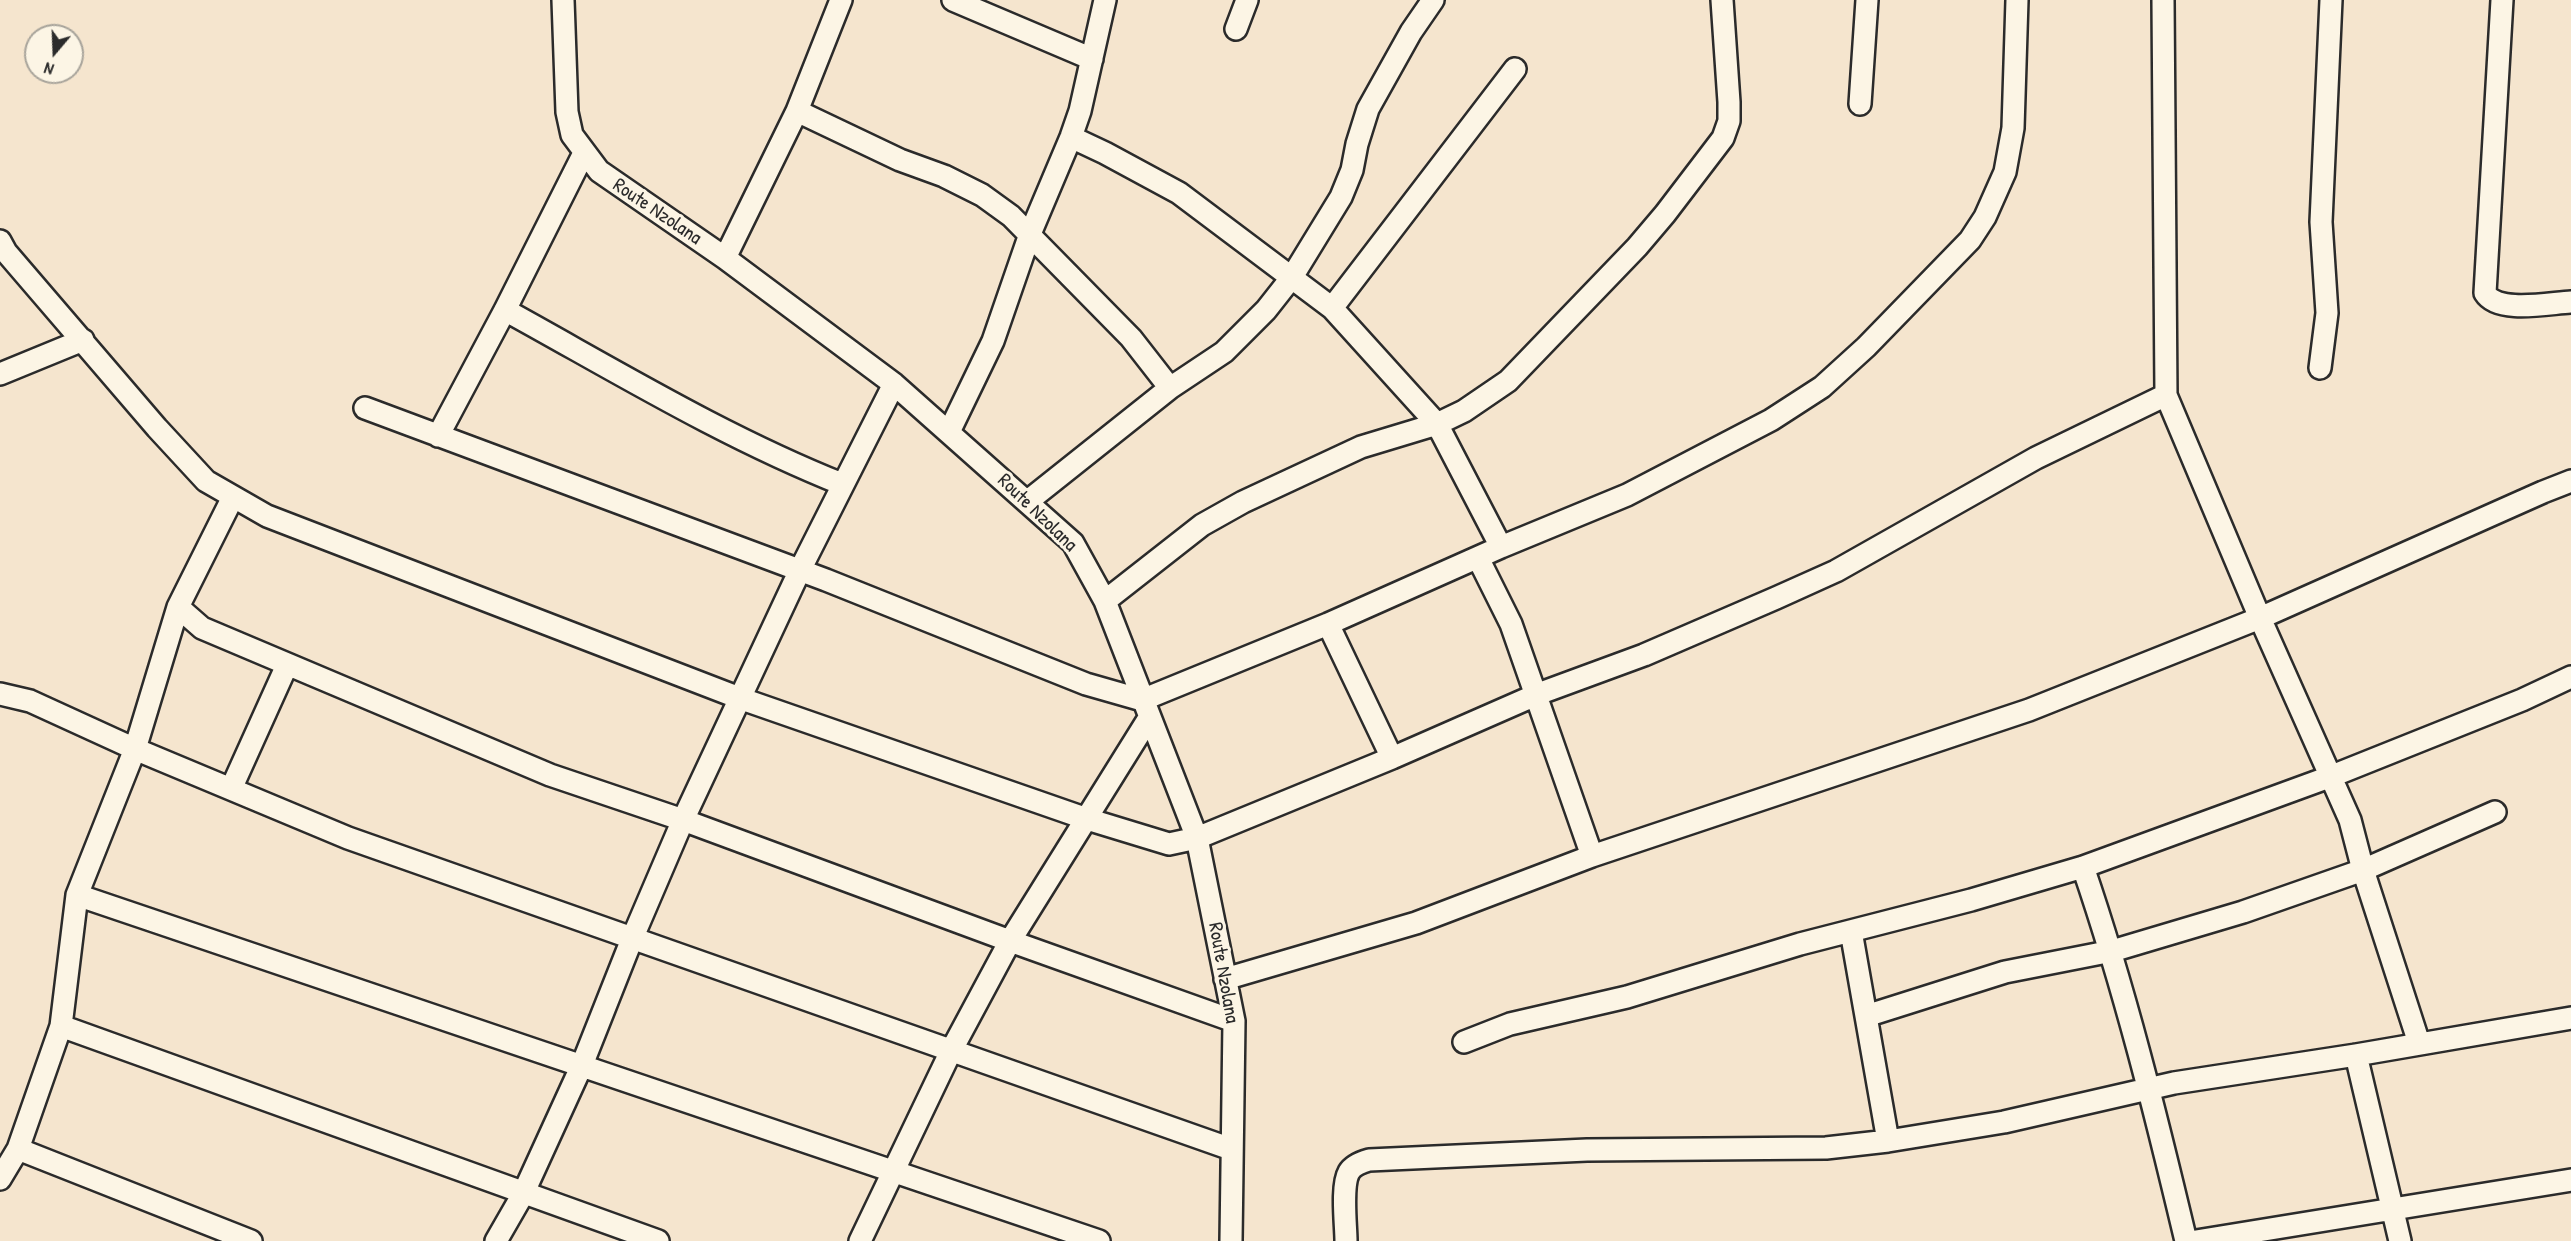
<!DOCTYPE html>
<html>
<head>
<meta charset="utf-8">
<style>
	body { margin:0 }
	#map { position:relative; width:2571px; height:1241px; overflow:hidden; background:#f5e5ce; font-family:"Patrick Hand",sans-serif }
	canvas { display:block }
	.north { position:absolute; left:24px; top:24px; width:60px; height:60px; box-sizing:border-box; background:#fcf5e5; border:2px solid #a8a49b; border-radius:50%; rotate:199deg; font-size:16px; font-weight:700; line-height:24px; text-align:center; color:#2b2b2b }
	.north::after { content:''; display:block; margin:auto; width:21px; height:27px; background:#2b2b2b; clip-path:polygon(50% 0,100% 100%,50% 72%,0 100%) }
</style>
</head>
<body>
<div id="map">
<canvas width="2571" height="1241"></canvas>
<div class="north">N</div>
</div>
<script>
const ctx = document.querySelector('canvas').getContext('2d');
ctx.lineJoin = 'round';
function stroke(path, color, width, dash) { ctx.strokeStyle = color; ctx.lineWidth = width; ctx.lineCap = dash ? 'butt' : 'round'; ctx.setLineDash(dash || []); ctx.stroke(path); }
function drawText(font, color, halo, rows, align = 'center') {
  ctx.font = font + ' "Patrick Hand",sans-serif'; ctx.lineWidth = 6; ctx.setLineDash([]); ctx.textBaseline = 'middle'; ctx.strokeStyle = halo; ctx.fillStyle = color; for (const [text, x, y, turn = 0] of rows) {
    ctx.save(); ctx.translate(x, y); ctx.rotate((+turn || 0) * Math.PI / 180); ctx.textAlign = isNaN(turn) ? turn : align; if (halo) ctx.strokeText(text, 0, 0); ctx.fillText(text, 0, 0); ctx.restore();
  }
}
const minor = new Path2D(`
	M563,0l4,112 5,23 27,36 126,87 169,126 179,159 32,58 92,237 37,183 -3,220
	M953,0l139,59
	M2163,0l3,395 94,223 90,202 13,50 56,173
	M2502,0l-17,293c13,21 64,10 86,9
	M1236,29l11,-29
	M1860,104l7,-104
	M797,111l103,49 44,16 38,19 29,21 120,122 39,50
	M1071,137l34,16 74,40 153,115 105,116 64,123
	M0,241l6,11 151,176 49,53 61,35 475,183 345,120 82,25 28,-6 195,-80 146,-64 106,-39 132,-57 60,-27 200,-113 130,-63
	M725,258l72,-147 44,-111
	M1332,308l183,-239
	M505,310c111,61 219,127 337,174
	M2320,368l7,-55 -6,-91 10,-222
	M0,374l83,-34
	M365,408l461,172 260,104 56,16 186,-76 173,-77 126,-52 144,-75 51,-33 44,-40 104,-107 15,-23 20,-45 8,-44 4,-128
	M949,432l44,-91 37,-107 41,-97 9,-26 25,-111
	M438,436l67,-126 79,-157
	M1028,501l142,-113 54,-36 42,-42 26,-33 49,-80 11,-27 5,-26 11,-35 43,-77 22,-32
	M1478,558l33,66 81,232
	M1105,601l97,-76 41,-23 118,-55 76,-23 27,-13 44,-30 129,-134 28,-33 58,-76 6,-17v-19l-7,-102
	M178,607l24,21 348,147 133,45 327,121 224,80
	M1328,624l64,134
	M0,694l30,7 105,48 213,89 883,311
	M231,789l56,-124
	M2083,867c42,123 73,248 103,374
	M77,895l1022,346
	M1851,931l37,210
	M1225,979l191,-56 176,-67 437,-146 231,-92 283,-126 28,-11
	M1866,1016l139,-44 107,-21 131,-39 120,-42 132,-58
	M61,1026l597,215
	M1464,1042l46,-18 117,-27 173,-53 171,-44 112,-33 249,-91 190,-76 49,-23
	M2356,1055l44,186
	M18,1149l233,92
	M0,1179l18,-30 43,-123 16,-131 58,-146 43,-142 55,-110
	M496,1241l27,-47 59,-129 50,-126 51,-119 117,-250 94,-186
	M860,1241l91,-190 59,-110 139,-223
	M1346,1241c0,-16 -5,-55 3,-69 4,-7 13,-10 20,-12l218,-10 239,-2 62,-7 116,-19 170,-39 182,-28 215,-37
	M2196,1241l375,-61`);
const streetNames = [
	["Route Nzolana",657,212,34],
	["Route Nzolana",1037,513,44],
	["Route Nzolana",1223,973,80]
];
stroke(minor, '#2b2b2b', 26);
stroke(minor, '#fcf5e5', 21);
drawText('20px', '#2b2b2b', '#fcf5e5', streetNames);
</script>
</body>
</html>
